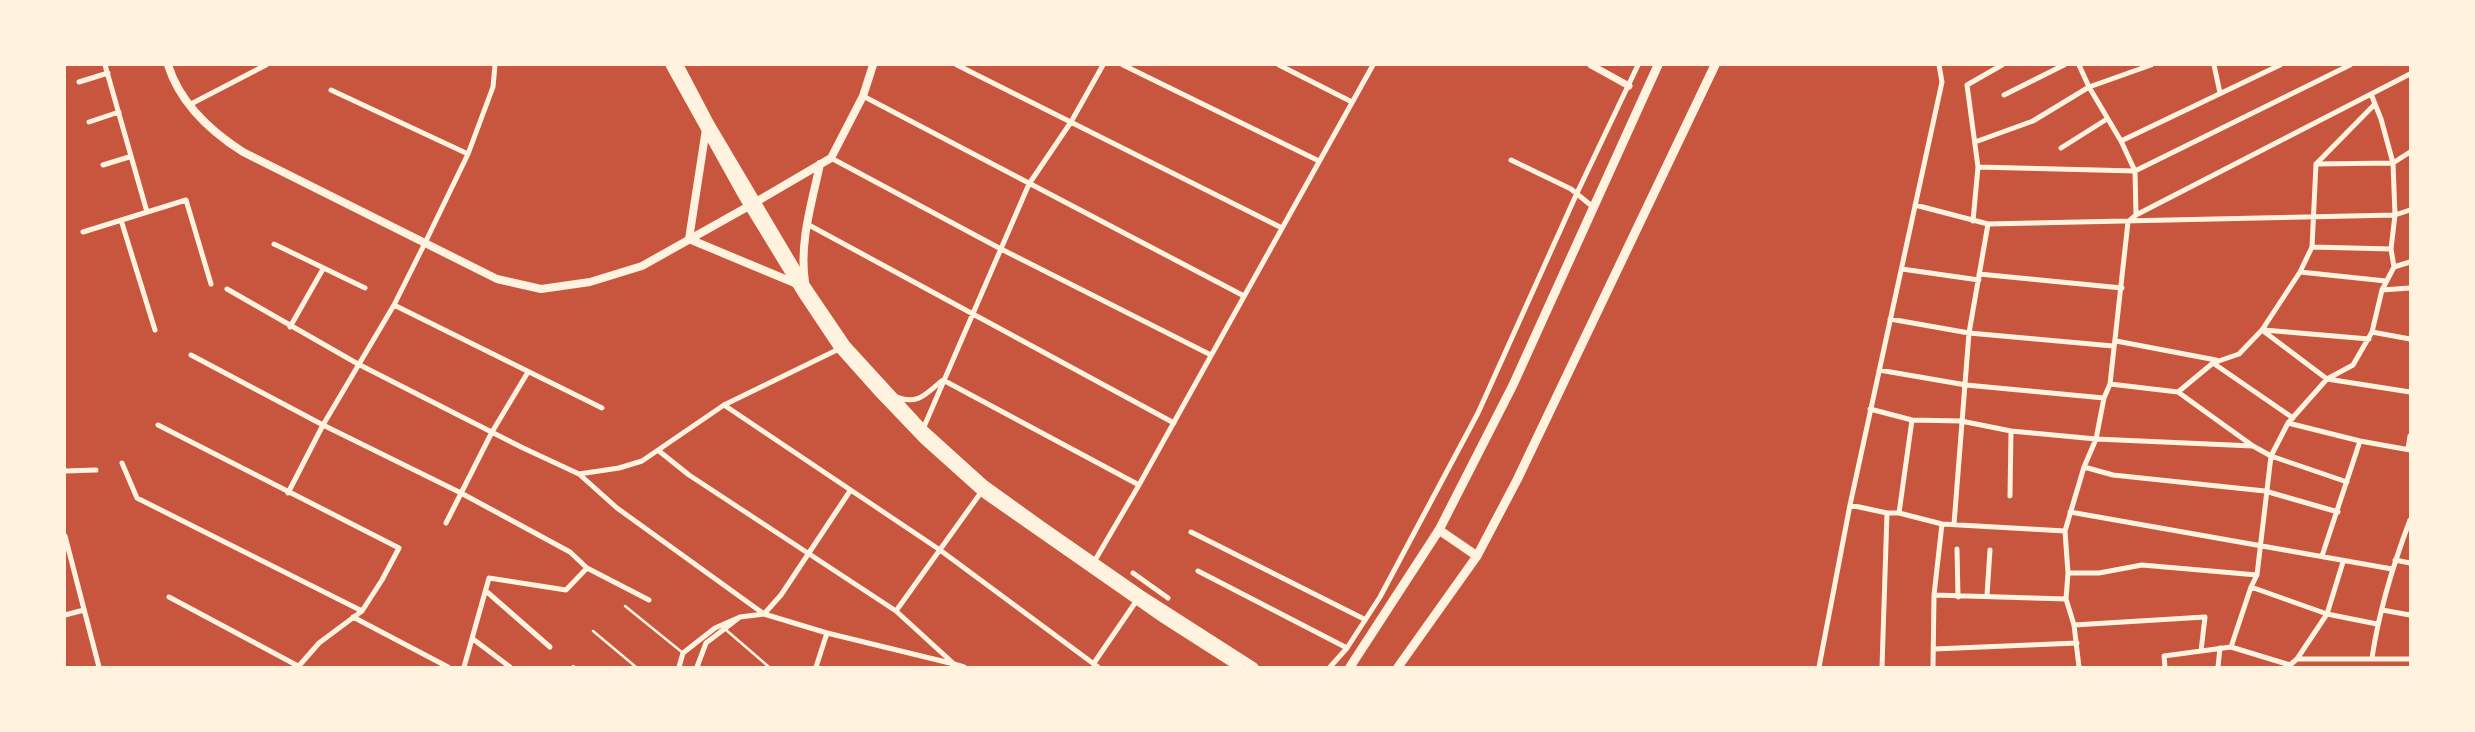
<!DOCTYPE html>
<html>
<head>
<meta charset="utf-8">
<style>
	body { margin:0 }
	#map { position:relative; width:2475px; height:732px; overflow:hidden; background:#c8553d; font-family:Commissioner,sans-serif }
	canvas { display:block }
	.frame { position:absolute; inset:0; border:66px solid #fff3e0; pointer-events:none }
</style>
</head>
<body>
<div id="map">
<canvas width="2475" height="732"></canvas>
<div class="frame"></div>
</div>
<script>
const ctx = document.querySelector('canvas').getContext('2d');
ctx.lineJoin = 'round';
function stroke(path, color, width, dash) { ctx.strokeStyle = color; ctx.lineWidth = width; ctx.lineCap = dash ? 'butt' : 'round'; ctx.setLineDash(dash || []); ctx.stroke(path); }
const service = new Path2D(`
	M625,606l58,47
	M725,629l44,38
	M593,631l43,36
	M573,666l2,1`);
const minor = new Path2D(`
	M105,65l42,147
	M957,65l325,163
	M1123,65l196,96
	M1279,65l73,37
	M2079,65l10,22 32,54 14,30 1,44 -8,7 -18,162 -6,14 -8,41 -12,28 -19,64 3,42 -2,26 8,26 5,42
	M2214,65l6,28
	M79,82l29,-9
	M331,90l137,64
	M2371,94l10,25 12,44 2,52 -4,34 3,18 -12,23 -10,42
	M2004,95l60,-30
	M863,96l381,200
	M189,105l77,-40
	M89,122l30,-10
	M2121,141l159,-76
	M1975,142l58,-21 56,-34 62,-22
	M2061,148l46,-29
	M831,158l170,91 210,106
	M1511,160l60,29 22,18
	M2393,163l17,-11
	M2316,164l77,-1
	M103,165l26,-8
	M1978,167l157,4 215,-106
	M1915,205l73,19 407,-9 15,-5
	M2136,215l274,-141
	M121,220l34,110
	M1973,221l5,-54 -11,-82 35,-20
	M807,224l367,199
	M83,232l103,-32 25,84
	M274,244l91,44
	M2312,247l79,2
	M2394,267l16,-5
	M1902,269l77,11
	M2300,272l86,9
	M1979,274l143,14
	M227,289l131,75 163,83 58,27 40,-6 23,-7 82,-56 117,-57
	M2382,290l28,-2
	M394,305l208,103
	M1890,319l79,14 144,13
	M290,327l33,-58
	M2262,330l65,49 83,13
	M2264,330l105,9
	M2116,341l100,19
	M191,355l132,70 138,68 109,59 17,16 62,32
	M2213,363l80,55
	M1879,370l87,15 138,13
	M2110,384l68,8 75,54 18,10 76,26
	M2178,392l35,-29 26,-9 23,-24 38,-58 12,-25 4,-83 58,-59
	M897,397c22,9 30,-5 46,-17l196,105
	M724,405l216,145 158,117
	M1870,409l42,11 49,1 50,10 85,8 157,7
	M2288,423l72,18 50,9
	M158,425l241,123 -17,32 -20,31 -43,32 -21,24
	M923,429l106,-245 42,-62 32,-57
	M2408,449l2,-13
	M659,451l30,24 207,136 58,53 10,3
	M122,463l15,35 225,113
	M2084,467l29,8 152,16 73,21
	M65,471l31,-1
	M579,474l38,34 147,106 63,19 127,31
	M288,493l35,-68 71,-120 31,-62 43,-89 25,-67 2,-22
	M2010,496l1,-65
	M1850,505l37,8h12l43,11 123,7
	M2070,512l322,57
	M1899,513l13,-93
	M446,523l46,-91 36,-60
	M1954,524l15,-191 19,-109
	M1191,532l173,87
	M65,536l34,131
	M1957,549l1,48
	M2322,556l38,-115
	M2395,560l15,3
	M1094,562l45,-77 234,-420
	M1198,571l149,77
	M1133,573l35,25
	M2068,573h31l43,-8 115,10
	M2251,587l76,27 50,10
	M486,591l64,56
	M1934,595l132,4
	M1987,595l3,-45
	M169,597l131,70
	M2382,610l28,5
	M896,611l86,-120
	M65,615l19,-5
	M353,617l95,50
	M740,617l24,-3 17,-19 69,-104
	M2074,625l131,-8 -4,34
	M473,639l37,28
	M2231,647l20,-60 6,-12 14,-119 17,-33 39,-44 26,-14 19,-33 38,7
	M1934,649l143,-6
	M2372,658c7,-48 21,-93 38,-138
	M2297,659l30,-45 16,-52
	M1094,663l43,-63
	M464,667l25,-89 77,12 21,-22
	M679,667l4,-14 32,-25 25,-11 -34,26 -9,24
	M816,667l11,-34
	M1330,667l17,-19 33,-51 98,-184 99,-220 61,-128
	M1819,667l31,-162 92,-423 -3,-17
	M1882,667l5,-154
	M1933,667l1,-72 8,-71
	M2165,667l-1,-11 67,-9 59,18 7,-6h113
	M2218,667l2,-19`);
const tertiary = new Path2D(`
	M1591,65l38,21`);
const secondary = new Path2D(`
	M168,65c12,38 42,66 75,87l254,127 44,10 49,-7 52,-16 107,-60 82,-48 32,-62 10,-31
	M706,129l-17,110 108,45
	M805,282c-6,-40 7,-79 15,-118`);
const primary = new Path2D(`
	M670,65l74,133 58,95 36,54 42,47 44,46 58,52 182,127 75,48
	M679,65l31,59 96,162 40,59 77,84 62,56 57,41 98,68 114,73
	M1439,530l38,26
	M1350,667l89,-137 74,-145 145,-320
	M1398,667l79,-111 40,-76 198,-415`);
stroke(service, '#fff3e0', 2.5);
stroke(minor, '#fff3e0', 5);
stroke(tertiary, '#fff3e0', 7);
stroke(secondary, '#fff3e0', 8);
stroke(primary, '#fff3e0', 9);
</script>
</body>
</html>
